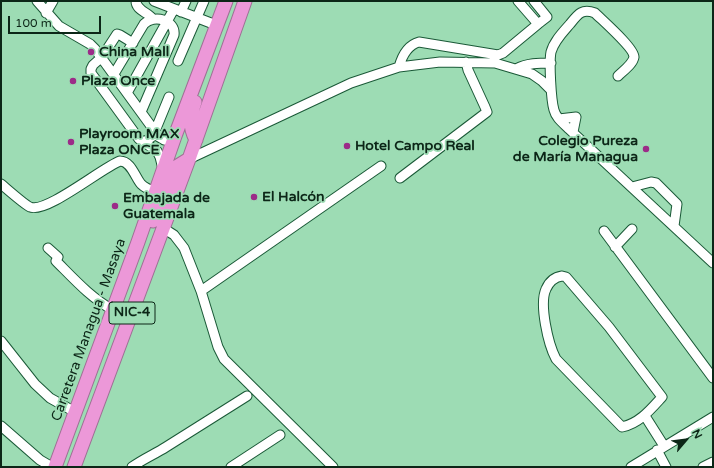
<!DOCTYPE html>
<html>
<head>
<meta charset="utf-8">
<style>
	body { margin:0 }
	#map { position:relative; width:714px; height:468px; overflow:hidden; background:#9ddcb4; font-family:"Varela Round",sans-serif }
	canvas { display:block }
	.frame { position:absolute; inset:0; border:2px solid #0c2617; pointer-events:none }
	.north { position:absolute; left:666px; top:420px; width:40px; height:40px; -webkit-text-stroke:3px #9ddcb4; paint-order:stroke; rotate:62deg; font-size:11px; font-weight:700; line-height:16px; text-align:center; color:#0c2617 }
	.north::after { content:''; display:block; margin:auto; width:14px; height:18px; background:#0c2617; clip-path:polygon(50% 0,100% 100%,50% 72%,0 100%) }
	.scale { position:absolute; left:8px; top:16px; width:93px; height:18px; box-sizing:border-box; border:2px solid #0c2617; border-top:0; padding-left:5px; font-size:12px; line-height:14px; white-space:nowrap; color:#0c2617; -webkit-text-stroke:3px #9ddcb4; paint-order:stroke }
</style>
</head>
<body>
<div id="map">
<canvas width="714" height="468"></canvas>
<div class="frame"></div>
<div class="north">N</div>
<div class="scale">100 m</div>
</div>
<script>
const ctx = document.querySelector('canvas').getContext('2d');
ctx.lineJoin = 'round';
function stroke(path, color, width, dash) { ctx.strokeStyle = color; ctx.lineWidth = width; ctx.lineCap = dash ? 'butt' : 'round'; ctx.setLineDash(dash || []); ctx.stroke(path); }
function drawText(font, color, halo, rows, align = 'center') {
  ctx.font = font + ' "Varela Round",sans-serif'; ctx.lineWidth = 3.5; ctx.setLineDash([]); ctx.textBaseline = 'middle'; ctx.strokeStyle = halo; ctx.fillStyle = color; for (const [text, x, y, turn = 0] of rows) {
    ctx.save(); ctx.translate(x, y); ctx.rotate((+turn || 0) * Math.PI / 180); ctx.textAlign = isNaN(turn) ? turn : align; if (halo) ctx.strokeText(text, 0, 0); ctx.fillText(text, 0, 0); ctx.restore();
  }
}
const minor = new Path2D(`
	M37,1l22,25 31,18 5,5 64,88 5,3 11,-4
	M136,1c0,9 11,11 16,17
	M154,1l62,24
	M518,1l20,23 9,-7 -13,-16
	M181,12l5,-11
	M46,13l7,-12
	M133,43l-13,-8 -3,-1 -15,23 -9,8 -2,4v4l48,66 18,12 3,6 3,12
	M178,61l26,-60
	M399,67c3,-11 9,-22 20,-25l79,13 5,-2 35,-29
	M516,69c11,-6 23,-6 35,-6
	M114,74l30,-50c10,-10 32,-4 30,11l-33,77
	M618,76c5,-5 15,-12 16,-19 0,-9 -31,-36 -39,-44 -13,-5 -17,1 -25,11 -7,8 -16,17 -19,28 -2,10 0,48 3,58 2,8 9,13 15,19l144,134
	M127,93l47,-84
	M559,119l17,-2 -3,15
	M143,143l10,-7 16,-39
	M189,159l162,-76 48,-16 41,-5 55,1 37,11 10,7 9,9
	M400,178l87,-66 -2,-5 -17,-37 -2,-8
	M1,184c6,5 24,21 29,23 16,7 73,-40 90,-46 11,0 15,16 21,23 4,4 9,6 14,8
	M632,187l19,-5 5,1 21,21 -3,22
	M163,228l11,7 10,13 17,43 17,56 6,12 109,108
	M604,231l109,147
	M615,247l17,-18
	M48,248l10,9 -2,4c18,18 35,37 57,49
	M562,276l4,1 43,50 53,70c-11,12 -22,26 -40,30l-66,-68c-8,-15 -17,-55 -10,-70 3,-7 9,-12 16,-13z
	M201,291l180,-125
	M1,341l34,43 15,14 25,14
	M645,416l19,30
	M1,426l39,34 12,7
	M657,450l9,17
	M132,467c11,-8 23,-13 34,-20 27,-17 54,-34 81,-51
	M231,467l49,-32
	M631,467l82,-50
	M703,467l10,-5`);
const highway = new Path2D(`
	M195,102c-5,15 -6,24 1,38
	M153,221l3,-5 20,-49 13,-8
	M55,467l83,-225 37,-106 51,-135
	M74,467l115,-308 56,-158`);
const markers = [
	[91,52,4,"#9c2b88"],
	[73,81,4,"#9c2b88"],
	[71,142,4,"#9c2b88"],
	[347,146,4,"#9c2b88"],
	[646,149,4,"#9c2b88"],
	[254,197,4,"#9c2b88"],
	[115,206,4,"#9c2b88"]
];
const shields = [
	[132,313,46]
];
const shieldNames = [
	["NIC-4",132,313]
];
const poiNames = [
	["China Mall",99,52],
	["Plaza Once",81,81],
	["Playroom MAX",79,134],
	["Plaza ONCE",79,150],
	["Colegio Pureza",638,141,"right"],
	["de María Managua",638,157,"right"],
	["Hotel Campo Real",355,146],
	["El Halcón",262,197],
	["Embajada de",123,198],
	["Guatemala",123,214]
];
const streetNames = [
	["Carretera Managua - Masaya",89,330,-70]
];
stroke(minor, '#1a5937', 11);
stroke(highway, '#9e7094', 15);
stroke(minor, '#fff', 9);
stroke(highway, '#ec98d8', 13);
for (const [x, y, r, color] of markers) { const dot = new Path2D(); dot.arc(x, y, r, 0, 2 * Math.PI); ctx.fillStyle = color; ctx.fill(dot); stroke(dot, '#9ddcb4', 1.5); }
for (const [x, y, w] of shields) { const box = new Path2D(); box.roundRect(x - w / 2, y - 11, w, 22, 3); ctx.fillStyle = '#9ddcb4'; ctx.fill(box); stroke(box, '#0c2617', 1); }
drawText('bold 13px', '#0c2617', null, shieldNames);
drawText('bold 14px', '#0c2617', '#9ddcb4', poiNames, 'left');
drawText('14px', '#0c2617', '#9ddcb4', streetNames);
</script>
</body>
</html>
